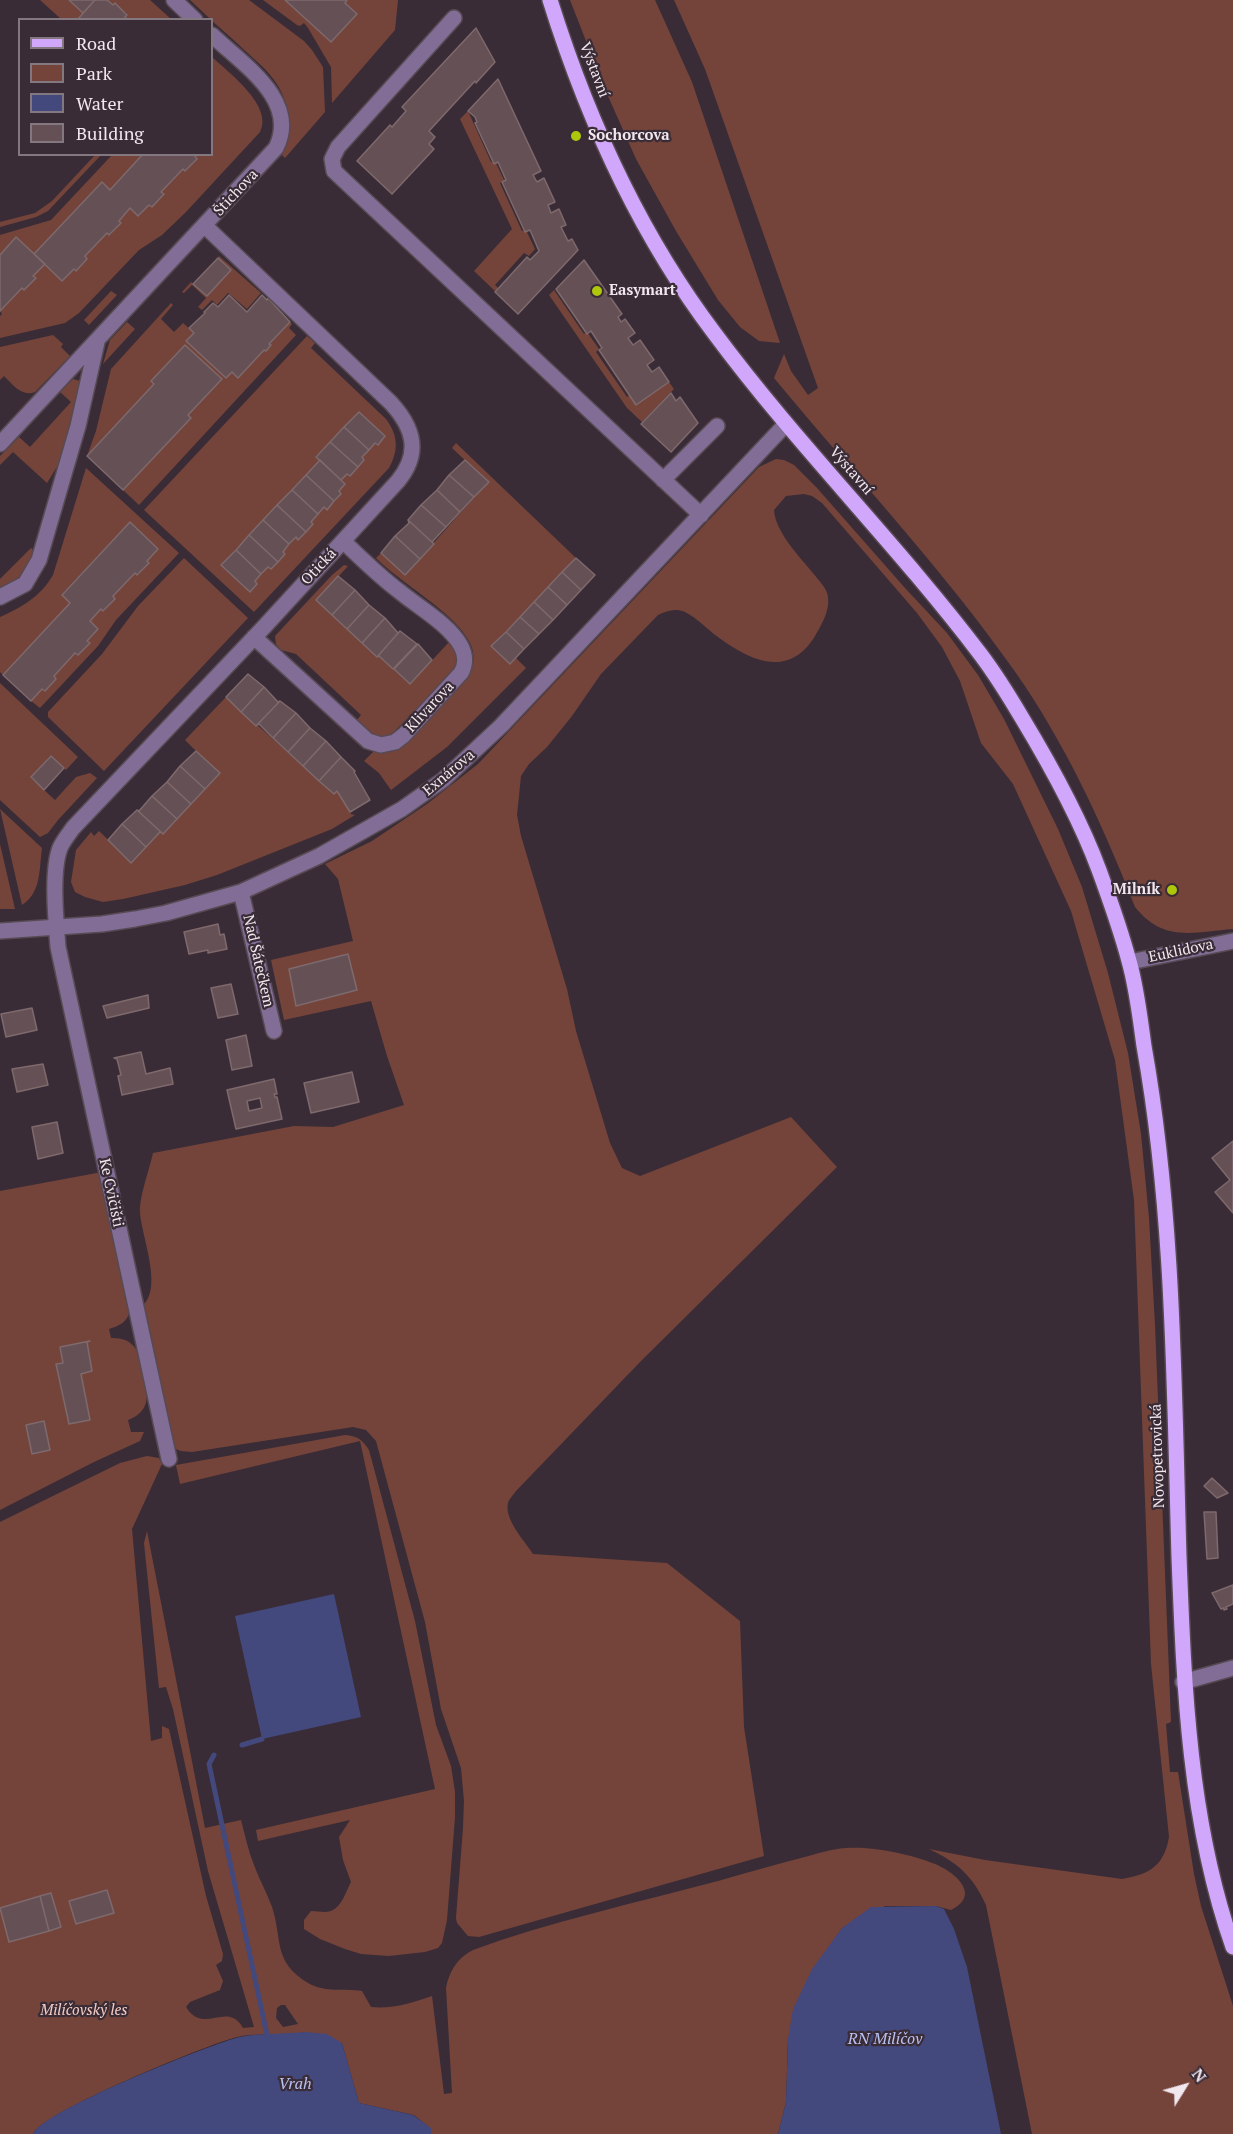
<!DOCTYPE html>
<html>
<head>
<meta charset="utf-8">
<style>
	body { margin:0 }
	#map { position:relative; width:1233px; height:2134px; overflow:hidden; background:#3a2c36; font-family:"PT Serif",serif }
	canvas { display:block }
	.legend { position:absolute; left:18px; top:18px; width:195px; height:138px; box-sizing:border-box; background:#3a2c36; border:2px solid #837780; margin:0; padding:8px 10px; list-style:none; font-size:18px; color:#f1e7ee }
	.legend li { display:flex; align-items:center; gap:12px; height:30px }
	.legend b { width:30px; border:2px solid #837780 }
	.north { position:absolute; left:1155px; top:2056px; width:60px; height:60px; -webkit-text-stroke:4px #3a2c36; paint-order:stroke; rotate:53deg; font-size:16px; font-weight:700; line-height:24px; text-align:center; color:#f1e7ee }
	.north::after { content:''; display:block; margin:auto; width:21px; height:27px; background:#f1e7ee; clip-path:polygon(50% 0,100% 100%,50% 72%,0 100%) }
</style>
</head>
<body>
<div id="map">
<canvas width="1233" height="2134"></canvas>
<ul class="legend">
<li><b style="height:8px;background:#d1a7fc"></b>Road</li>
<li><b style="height:16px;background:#74443a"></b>Park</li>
<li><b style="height:16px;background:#43487d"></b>Water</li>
<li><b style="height:16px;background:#655155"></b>Building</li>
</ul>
<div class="north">N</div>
</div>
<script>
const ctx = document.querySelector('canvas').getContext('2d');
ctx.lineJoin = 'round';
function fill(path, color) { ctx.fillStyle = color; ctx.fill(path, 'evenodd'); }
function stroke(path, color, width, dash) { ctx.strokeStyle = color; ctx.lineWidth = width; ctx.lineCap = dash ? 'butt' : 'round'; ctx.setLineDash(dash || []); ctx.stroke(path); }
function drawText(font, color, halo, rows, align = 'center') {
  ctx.font = font + ' "PT Serif",serif'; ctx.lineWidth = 4.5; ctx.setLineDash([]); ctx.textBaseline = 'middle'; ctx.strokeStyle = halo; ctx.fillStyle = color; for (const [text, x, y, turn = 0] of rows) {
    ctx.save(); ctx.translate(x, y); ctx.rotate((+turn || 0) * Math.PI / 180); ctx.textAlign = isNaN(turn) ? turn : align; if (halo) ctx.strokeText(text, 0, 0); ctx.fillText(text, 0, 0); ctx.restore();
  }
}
const green = new Path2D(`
	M40,0h29l14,13 -6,6h-16z
	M107,0h43l21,19h-43l-3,-2 2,-3 -12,-11 -2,2z
	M190,0h59l55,41 8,9 11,17 2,45 -40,46 -3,-3c12,-23 8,-54 -8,-75 -9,-13 -24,-24 -36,-36 -16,-14 -32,-29 -48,-44z
	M263,0h22l46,42 26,-28 -12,-11 2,-3h51l-3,30 -63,73 -1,-36 -23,-39 -4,-5 -4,3 -3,-1z
	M570,0h85l37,82 88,261 -21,-2 -19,-14 -22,-27 -42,-69 -40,-72 -32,-72z
	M674,0h559v929c-40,3 -69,14 -98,-22 -32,-82 -69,-162 -119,-234 -73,-104 -161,-197 -242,-295l10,-24 7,17 17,24 10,-7 -113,-319z
	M212,57c16,15 62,49 48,75l-74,80 -24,23 -23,15 -60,63 -14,10 -65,15v-22l2,-2 -2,-3 22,-23 2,2 11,-12 -2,-2 12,-12 31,7 11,-12 -2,-3 22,-23 3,2 11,-12 -2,-2 11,-13 9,8 10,-11 14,-10 -2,-3 22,-23 3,2 11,-12 -2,-3 2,-1 15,-1z
	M468,111l23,51 4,-1 9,19 -4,3 22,48 4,-1 9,19 -6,7 -5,-3 -29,32 4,4 -3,3 -22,-21 38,-42 -52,-110z
	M95,155h6l-53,56 -12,6 -36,10v-5l35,-9 17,-12z
	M112,155h31l-33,35 -9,-7 -67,71 -18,-17 -16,18v-20l51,-15z
	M219,256l42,37 -14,16 -19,-16 -11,12 -5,-5 -10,10 -4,-3 8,-9 -14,-13 -8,8 -2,-1 9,-10 16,14 23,-26 -12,-12z
	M554,290l30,44 3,-2 12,17 -3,3 31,45 3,-2 7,8 32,-21 5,7 -32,33 -15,-14 -78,-113z
	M111,291l6,4 -28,30 -5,-5z
	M171,303l2,2 -12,14 13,13 9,-9 11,10 -7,8 39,37 6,-6 6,6 26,-28 2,1 5,-6 -2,-1 21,-22 2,2 -3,4 7,7 -157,170 -16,-15 67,-72 -2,-3 34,-36 -37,-34 -33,36 2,3 -67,72 9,-25 15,-62z
	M127,322l8,7 -32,35 7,-24z
	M53,335l10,9 -2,3 9,9 -35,36c-13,5 -22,-7 -31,-16l-4,4v-33z
	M307,336l8,7 -4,5 75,71c12,16 13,31 3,49l-135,144 -110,-102zM359,412l26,24 -7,9 -3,-2 -13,14 2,3 -14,15 -3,-1 -6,6 4,4 -6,7 2,3 -14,15 -3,-2 -13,15 2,2 -15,15 -2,-2 -13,15 2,2 -14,15 -3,-2 -13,14 2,3 -8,7 -28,-26 99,-105 -4,-4z
	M73,379l7,2 1,7 -21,74 -13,21 -34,-31 -13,13v-9l19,-19 11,10 41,-45 -11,-10z
	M456,443l120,115 -84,88 18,18 6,-6 10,10 -79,79 -56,43 -12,-17 -15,-12 11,-11 91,-72c8,-10 10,-23 4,-35 -14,-30 -70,-60 -94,-85l5,-5 24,22 83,-93 -36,-34z
	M776,459l8,1 10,5 23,23 88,100 42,45 31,42 26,44 54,110 24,58 26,86 20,80 13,81 8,84 6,107 16,397 -5,2 4,48h8l16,102 7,32 32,100v128h-201l-46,-229c-13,-29 -29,-43 -57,-56l56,11 137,19c28,-5 42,-13 47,-42l-18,-173 -17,-464 -19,-140 -44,-149 -58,-127 -32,-41 -21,-62 -18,-34 -25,-34 -95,-110 -10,-7 -8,-2 -18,2 -12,14c1,23 29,50 43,68 4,5 11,12 11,20 2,12 -7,28 -13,38 -26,43 -65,25 -97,1 -11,-8 -21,-19 -33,-25 -10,-4 -18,-1 -27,3l-57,59 -29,42 -25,31 -18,17 -8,12 -4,39 4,21 46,153 9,42 34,112 12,25 18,8 151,-59 46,50 -196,194 -125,130c-2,3 -7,8 -8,12 -4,17 17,38 25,51l134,9 73,58 4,106 20,129 -285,81 -11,-1 -11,-13 -1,-5 7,-90 1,-27 -3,-33 -20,-59 -16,-87 -49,-181 -10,-11 -13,-3 -161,25 -11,-1 -8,-3 -31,-142c22,-17 -1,-71 -2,-94 -1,-14 10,-45 13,-59l141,-27 39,1 71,-22 -17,-49 -16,-55 -87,19 -13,-60 82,-19 -15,-62 -13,-15 47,-23 55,-37 51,-40 281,-297z
	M86,468l93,85 -63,67 -18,26 -58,62 -9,-7 11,-12 3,2 11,-12 -2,-3 21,-23 3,2 11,-12 -2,-2 11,-12 -8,-8 11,-12 3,2 11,-12 -2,-3 22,-23 3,2 11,-12 -20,-40 -67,71 8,9 -67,72 -3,-3v-55c21,-9 41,-21 53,-42z
	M31,548l4,4c-11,22 -13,25 -35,37v-10z
	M184,558l64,60 -144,153 -56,-54v-5l54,-58 36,-48z
	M344,565l4,1 -31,34 60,57 2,-1 31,28 40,-43c8,8 10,17 5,28l-66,68c-16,2 -21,-5 -33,-16l5,-6 -65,-61 -15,-4 -5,-6 -1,-8 57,-61z
	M0,683l78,74 -12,13 -16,-14 -19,22 24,22 21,-23 14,-4 7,5 -39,42 -10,13 -8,4 -40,-37z
	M226,697l77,69 34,25 14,23 4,1 -23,14 -115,46 -32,10 -62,14 -20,3 -18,-5 -10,-5 -4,-10 5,-32 15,-18 3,4 5,-5 32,31 29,-30 3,2 56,-60 -34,-34z
	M0,809l42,39c-3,20 0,44 -20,57z
	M0,844l15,65h-15z
	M102,1172l28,138c-2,12 -11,16 -21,19l2,9c23,-1 29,14 33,34 4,20 8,39 -16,48l3,12h13l-4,9 -46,21 -94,48v-319zM87,1342l5,29 -11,3 9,45 -21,5 -13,-59 7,-2 -3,-16zM44,1421l6,29 -18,4 -5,-29z
	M345,1435c12,1 17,4 24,15l46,171 21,104 15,41 4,26v25l-8,103 -5,23 -4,5 -13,4 -36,4 -28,-2 -16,-5 -25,-10 -16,-10v-9l7,-9c7,0 14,2 20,0 11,-4 15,-20 20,-29l-8,-22 -4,-23 11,-17 -92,21 -2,-11 179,-41 -75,-348 -180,43 -4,-19z
	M147,1456l12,2 3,6 -30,65 19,212 11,-3v-12l7,3 37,167 17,58 -1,7 -6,4 7,16 -3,9 -30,12 -4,5c18,29 41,-7 57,21l11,-1 -46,-156 -35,-162 -7,-22 -7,1 -15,-145 3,-12 58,297 36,-8c4,15 7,30 13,45 5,14 13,28 18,42 11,33 0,54 36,76 17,10 36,5 54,8l9,16c22,2 41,-4 61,-11l12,98 8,-1 -6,-105c3,-16 11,-30 27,-38 79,-29 163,-47 245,-69 28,-8 55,-16 83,-23 15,-4 30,-9 45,-10 25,-2 65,6 89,16 20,8 47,31 16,46l-15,-4h-51l-43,22 -13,19 -41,92 -2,63 -8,32h-347l-1,-6 -16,-13 -55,-12 -17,-60c-31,-3 -74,-13 -105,-6 -29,7 -195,75 -204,97h-33v-612l120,-59zM281,2005h4l13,19 -15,3 -7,-9 1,-10z`);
const water = new Path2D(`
	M334,1594l27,123 -99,22 -27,-123z
	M936,1906l8,3 10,20 13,38 34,167h-223l8,-32 2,-63 5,-30 19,-40 30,-41 29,-21z
	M305,2032l22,2 15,9 17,60 54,12 18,13v6h-398c9,-23 172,-87 203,-96 17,-5 51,-4 69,-6z`);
const stream = new Path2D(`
	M242,1745l20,-6
	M214,1755l-5,9 58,271 -1,7`);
const building = new Path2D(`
	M69,0h26l-12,13z
	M95,0h12l6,5 2,-2 12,12 -2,2 3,3h-51z
	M285,0h62l-2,3 12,11 -26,28z
	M476,28l19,34 -19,21 -1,-2 -46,50 6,6 -6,7 5,5 -42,45 -35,-33 33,-36 2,2 14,-16 -4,-4z
	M498,79l43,92 -8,4 4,7 7,-4 11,24 -7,3 3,8 8,-4 7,16 -5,2 7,14 4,-2 6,11 -60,64 -23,-22 32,-35 3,3 9,-9 -9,-21 -5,2 -23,-50 4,-2 -8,-18 -4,2 -19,-41 2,-1 -2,-5 -7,-6z
	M143,154h54l-2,2 2,3 -12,12 -2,-2 -22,23 3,2 -12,13 -3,-2 -11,11 -8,-8 -11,13 2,2 -12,12 -2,-2 -22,23 2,3 -11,12 -2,-2 -12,12 -28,-27 68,-72 8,8z
	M16,237l29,27 -12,12 3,2 -12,12 -2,-2 -22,23v-56z
	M218,258l13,12 -24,26 -14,-12z
	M584,260l38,54 -4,3 3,5 4,-3 10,14 -7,5 5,7 7,-5 14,20 -7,5 5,7 7,-5 10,15 -33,23 -37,-55 3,-2 -11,-17 -4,3 -31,-45z
	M229,295l18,17 15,-17 5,5 1,-2 22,24 -21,22 2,1 -5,6 -2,-1 -26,28 -6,-6 -6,6 -40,-37 8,-8 -5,-5 16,-15 -1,-1 9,-9 5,4z
	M185,345l37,34 -34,36 3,3 -68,72 -36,-34 67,-72 -3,-3z
	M671,393l5,8 4,-4 18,26 -27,29 -30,-28z
	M359,412l26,24 -7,9 -3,-2 -6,7 -25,-23z
	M344,427l25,23 -7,7 2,3 -6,7 -28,-25z
	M330,442l28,25 -8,9 -3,-2 -6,6 -25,-23z
	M320,460l25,24 -6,7 2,3 -7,7 -28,-26z
	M465,460l24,22 -15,15 -25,-22z
	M306,475l28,26 -7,9 -3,-3 -6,7 -26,-24z
	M449,475l25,22 -14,15 -23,-22z
	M292,490l26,24 -7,8 2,2 -7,8 -29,-27z
	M437,490l23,22 -14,15 -25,-22z
	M277,505l29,27 -8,8 -2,-3 -7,7 -26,-24z
	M421,505l25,22 -14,15 2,2 -26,-24z
	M263,520l26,24 -6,8 2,2 -7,8 -29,-27z
	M408,520l26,24 -14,15 -25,-23 14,-13z
	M130,522l28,27 -11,12 2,2 -12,12 -2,-2 -22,23 2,3 -12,12 -2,-2 -11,12 8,8 -11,12 3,2 -12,12 -3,-2 -21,23 2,3 -11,12 -3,-2 -11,12 -28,-26 67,-72 -8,-8z
	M249,535l29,27 -7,7 -3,-2 -7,7 -25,-24z
	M395,536l25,23 -15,16 -24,-22z
	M236,550l25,24 -6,7 2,3 -7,8 -29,-27z
	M576,558l19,17 -14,15 -19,-18z
	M562,572l19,18 -14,15 -19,-18z
	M338,576l17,14 -23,25 -16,-15z
	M548,587l19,18 -14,15 -19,-18z
	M355,590l14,15 -22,24 -15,-14z
	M534,602l19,18 -14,14 -19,-17z
	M369,605l16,13 -23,25 -15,-14z
	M520,617l19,17 -15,15 -18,-17z
	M385,618l13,15 2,-2 -23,26 -15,-14z
	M400,631l17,13 -24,25 -14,-13 -2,1z
	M506,632l18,17 -14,15 -19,-18z
	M418,644l14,16 -22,24 -16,-15z
	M248,674l16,13 -23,25 -15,-15z
	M264,687l14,15 2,-1 -24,25 -15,-14z
	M280,701l16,12 -23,25 -14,-14 -3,2z
	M296,713l14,15 -22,24 -15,-14z
	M310,728l16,13 -23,25 -15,-14z
	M326,741l15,16 -22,24 -16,-15z
	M196,751l24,22 -15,16 -25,-23z
	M51,756l13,12 -20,22 -13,-13z
	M341,757l14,14 -1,1 16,28 -20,12 -13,-21 -3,3 -15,-13z
	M180,766l25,23 -14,15 -24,-22z
	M167,782l24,22 -14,15 -25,-23z
	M152,796l25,23 -14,15 -26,-24 2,1z
	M137,810l26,24 -3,-2 -14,15 -24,-23z
	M122,824l24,23 -15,16 -23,-23z
	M218,924l2,11 4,-1 3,15 -19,4v-3l-19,4 -5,-22z
	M348,954l9,36 -61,16 -7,-37z
	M231,984l7,30 -20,4 -7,-30z
	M148,995l1,13 -42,10 -4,-12z
	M32,1008l5,22 -31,7 -5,-23z
	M246,1035l6,31 -20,4 -6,-30z
	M141,1052l5,22 24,-6 3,16 -51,11 -4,-19 3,-1 -4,-16 -3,-1z
	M43,1064l5,21 -31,7 -5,-23z
	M352,1072l7,30 -48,11 -7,-30z
	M274,1079l3,15h-3l1,3h2l5,22 -46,10 -9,-39zM260,1098l2,10 -13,3 -2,-10z
	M57,1122l6,31 -25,6 -6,-32z
	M1233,1141v72l-18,-21 15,-12 -18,-22z
	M90,1341l-3,1 5,29 -11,3 9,46 -21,4 -13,-60 7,-1 -3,-16z
	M44,1421l6,29 -18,4 -6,-29z
	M1212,1478l16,15 -11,5 -13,-12z
	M1204,1512h12l2,46 -11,1z
	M1233,1585v19l-7,3 1,2 -3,1v-2l-3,1 -9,-16z
	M107,1890l7,23 -38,11 -7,-23z
	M51,1893l10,34 -12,4 -9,-35z
	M40,1896l9,35 -40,11 -9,-34z`);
const minor = new Path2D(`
	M174,0l21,20
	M454,18l-116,129 -6,12 2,12 367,344
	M0,444l276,-296c24,-48 -34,-84 -64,-113
	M663,480l54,-54
	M0,597l25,-13 14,-24 39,-134 19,-84
	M254,637l114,104 13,4 14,-3 9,-7 57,-62c5,-9 5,-17 0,-27 -12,-22 -43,-39 -62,-55 -20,-15 -38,-33 -56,-50
	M241,892l33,139
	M0,931l102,-7 33,-5 31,-6 75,-21 78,-36 83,-47 41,-29 58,-54 285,-302
	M1130,962l103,-21
	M169,1459l-111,-512c-2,-26 -7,-75 2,-99 3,-7 8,-13 13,-20l191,-201 134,-146c23,-28 16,-53 -7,-78l-186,-177
	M1183,1682l50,-14`);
const major = new Path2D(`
	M550,0c37,118 90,235 165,334 83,112 182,210 266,321 15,20 28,41 41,63 29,48 57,98 77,152 11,30 22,61 30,91 8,28 11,57 15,85 30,168 30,340 35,511 5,131 10,265 54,390`);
const markers = [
	[576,136,6,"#aec60c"],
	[597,291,6,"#aec60c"],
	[1172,890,6,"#aec60c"]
];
const streetNames = [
	["Výstavní",594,70,69],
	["Štichova",236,193,-47],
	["Výstavní",851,471,49],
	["Otická",319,567,-47],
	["Klivarova",430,707,-47],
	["Exnárova",449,773,-40],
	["Euklidova",1181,951,-12],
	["Nad Šátečkem",258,961,77],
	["Ke Cvičišti",111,1193,78],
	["Novopetrovická",1158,1456,-92]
];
const poiNames = [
	["Sochorcova",588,136],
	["Easymart",609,291],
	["Milník",1160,890,"right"]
];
const parkNames = [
	["Milíčovský les",84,2011]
];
const waterNames = [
	["RN Milíčov",885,2039],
	["Vrah",295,2084]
];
fill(green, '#74443a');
fill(water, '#43487d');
stroke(stream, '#43487d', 5);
fill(building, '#655155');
stroke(building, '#7e696d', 1.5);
stroke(minor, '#574a53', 18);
stroke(major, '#574a53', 18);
stroke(minor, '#816d96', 15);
stroke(major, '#d1a7fc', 15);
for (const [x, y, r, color] of markers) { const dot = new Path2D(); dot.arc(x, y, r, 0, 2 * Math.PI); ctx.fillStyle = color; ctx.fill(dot); stroke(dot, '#3a2c36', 2); }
drawText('15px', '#f1e7ee', '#3a2c36', streetNames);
drawText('bold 15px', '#f1e7ee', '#3a2c36', poiNames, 'left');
drawText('italic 15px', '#f4ccc3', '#3a2c36', parkNames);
drawText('italic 16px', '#b9c0f2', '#3a2c36', waterNames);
</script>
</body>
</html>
